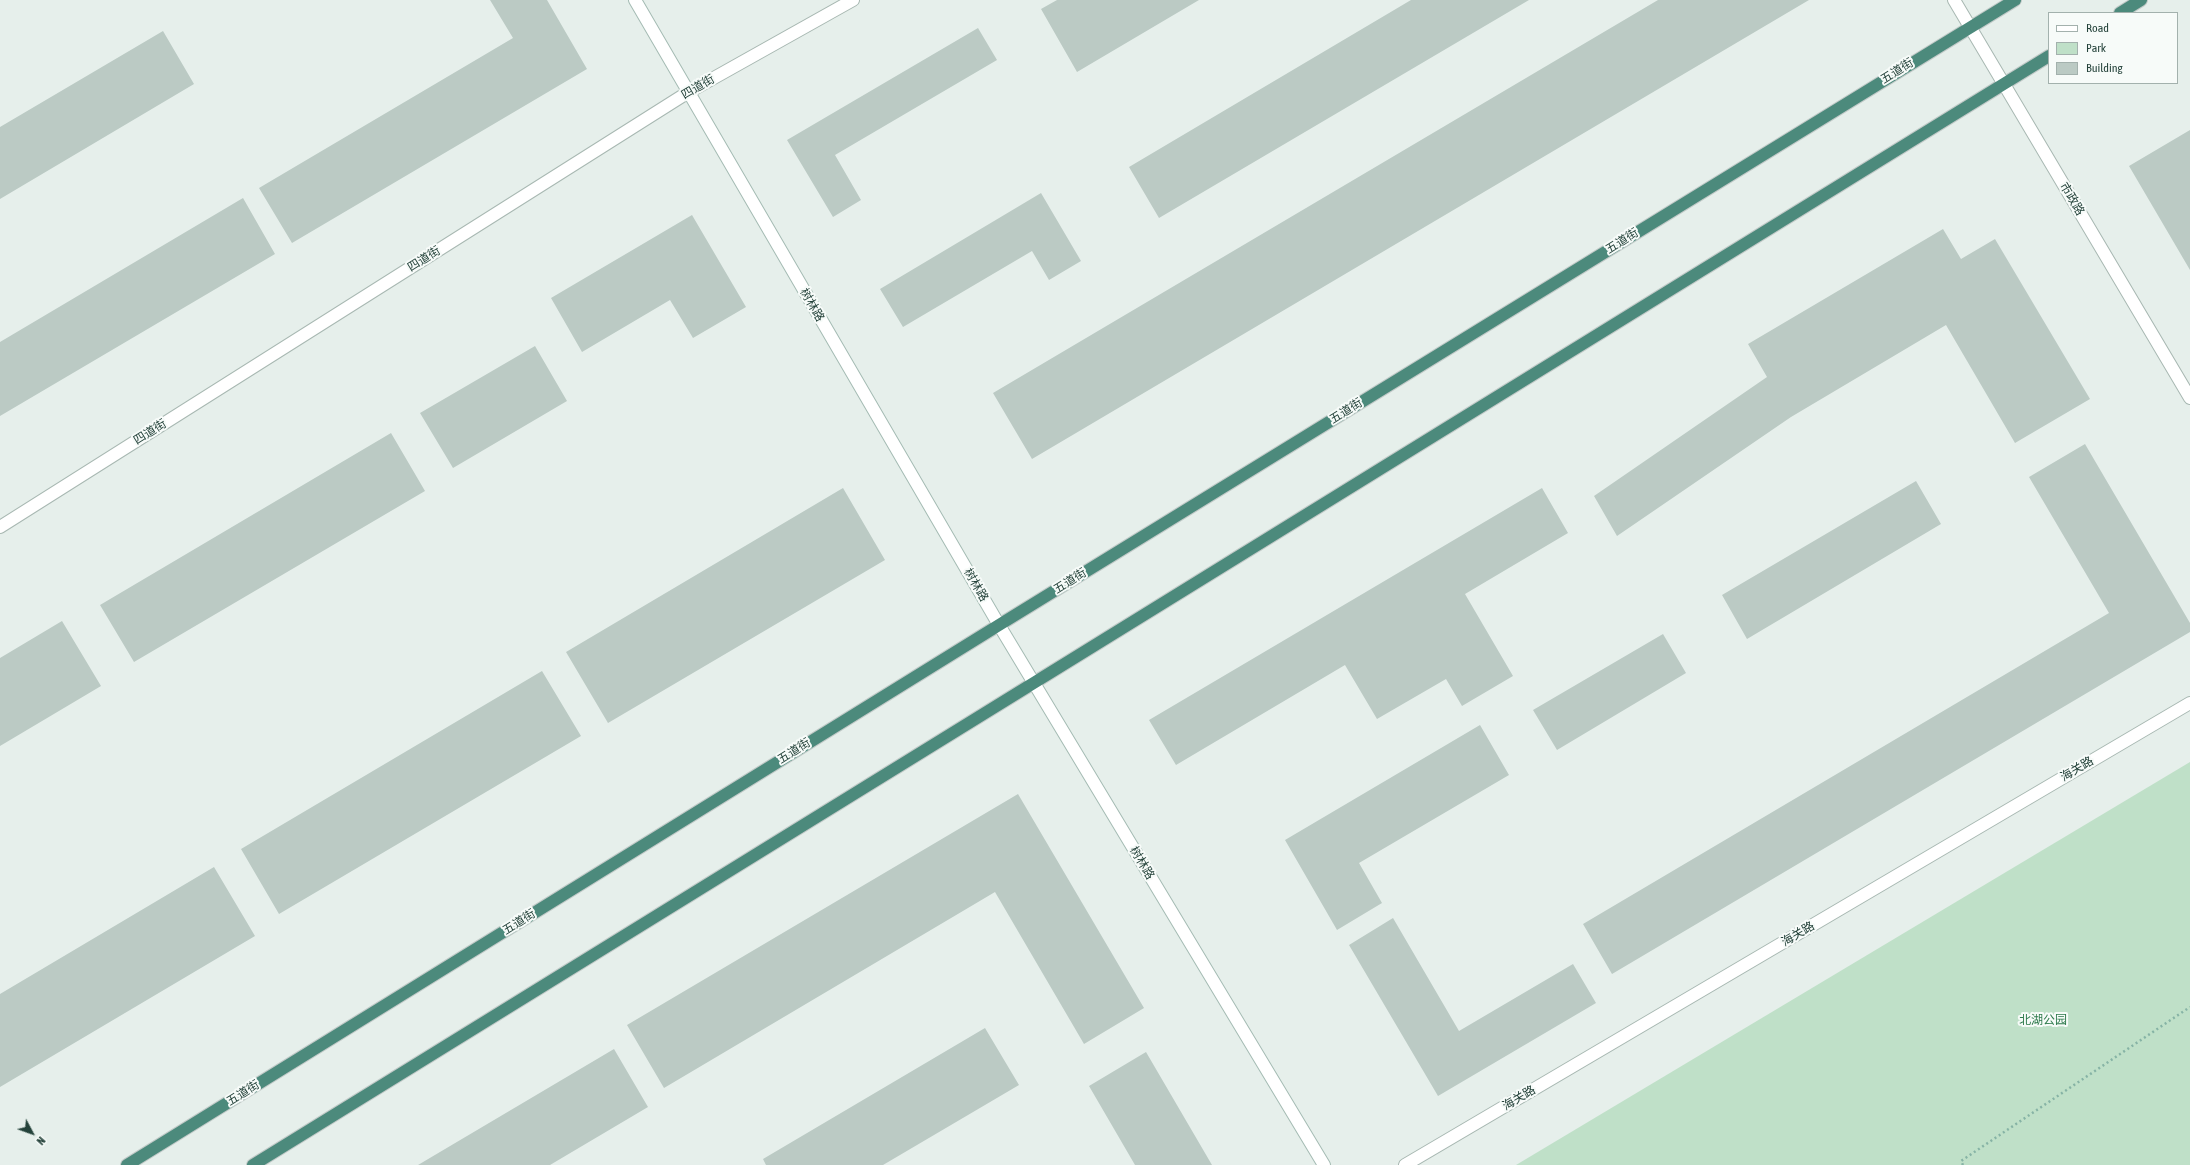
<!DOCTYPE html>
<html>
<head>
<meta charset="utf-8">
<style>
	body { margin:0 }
	#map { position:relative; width:2190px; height:1165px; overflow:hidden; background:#e6efeb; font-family:"Asap Condensed",sans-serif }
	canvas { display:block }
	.legend { position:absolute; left:2048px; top:12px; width:130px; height:72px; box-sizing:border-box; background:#f7fbf9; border:1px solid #a3b1ad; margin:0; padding:5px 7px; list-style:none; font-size:12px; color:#24423a }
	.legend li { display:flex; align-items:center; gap:8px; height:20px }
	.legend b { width:20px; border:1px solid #a3b1ad }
	.north { position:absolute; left:12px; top:1113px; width:40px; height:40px; -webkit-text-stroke:3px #f7fbf9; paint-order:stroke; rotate:131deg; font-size:11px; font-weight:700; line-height:16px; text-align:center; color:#24423a }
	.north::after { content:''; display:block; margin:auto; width:14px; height:18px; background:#24423a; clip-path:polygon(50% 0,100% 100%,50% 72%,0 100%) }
</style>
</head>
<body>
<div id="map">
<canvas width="2190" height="1165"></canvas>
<ul class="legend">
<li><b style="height:5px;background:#fff"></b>Road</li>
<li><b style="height:11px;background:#bfe0c8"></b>Park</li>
<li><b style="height:11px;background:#bbcac4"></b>Building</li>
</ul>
<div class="north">N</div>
</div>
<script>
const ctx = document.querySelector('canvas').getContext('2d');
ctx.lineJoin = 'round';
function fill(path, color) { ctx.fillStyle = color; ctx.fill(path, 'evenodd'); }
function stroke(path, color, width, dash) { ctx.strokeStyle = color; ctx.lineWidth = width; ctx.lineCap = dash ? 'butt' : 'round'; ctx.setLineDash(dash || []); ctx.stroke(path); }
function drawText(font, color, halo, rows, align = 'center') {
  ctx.font = font + ' "Asap Condensed","Noto Sans SC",sans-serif'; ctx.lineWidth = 4; ctx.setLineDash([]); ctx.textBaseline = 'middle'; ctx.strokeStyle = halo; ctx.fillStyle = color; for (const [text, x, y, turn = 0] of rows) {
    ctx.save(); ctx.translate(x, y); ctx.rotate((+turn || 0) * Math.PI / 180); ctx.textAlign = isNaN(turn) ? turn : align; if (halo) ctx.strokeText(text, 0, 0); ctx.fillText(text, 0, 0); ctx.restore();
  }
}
const green = new Path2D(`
	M2190,762v403h-674z`);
const building = new Path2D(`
	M490,0h57l40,69 -295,174 -33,-55 254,-150z
	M1057,0h142l-122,72 -36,-63z
	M1411,0h118l-370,218 -30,-51z
	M1658,0h151l-777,459 -39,-66z
	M978,28l19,32 -162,95 26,45 -28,17 -46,-77z
	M163,31l31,53 -194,115v-72z
	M2190,130v140l-61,-104z
	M1041,193l40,68 -32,19 -17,-29 -129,76 -23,-38z
	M243,198l32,56 -275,162v-74z
	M692,215l54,92 -53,31 -23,-38 -88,52 -31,-54z
	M1943,229l18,30 34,-20 95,160 -75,44 -69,-118 -155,92 -174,119 -23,-40 173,-119 -19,-33z
	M535,346l32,55 -114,67 -33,-55z
	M391,433l34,58 -291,171 -34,-57z
	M2085,444l105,179v9l-578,342 -29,-50 526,-311 -80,-136z
	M1916,481l25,43 -194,115 -25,-44z
	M843,488l42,72 -277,163 -42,-71z
	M1542,488l26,45 -103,61 48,82 -51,30 -16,-27 -69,40 -32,-54 -169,100 -27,-45z
	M62,621l39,65 -101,60v-88z
	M1663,634l23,39 -129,77 -24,-40z
	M542,671l39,65 -302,178 -38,-65z
	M1480,725l29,50 -150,88 23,40 -45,27 -52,-90z
	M1018,794l126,214 -60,36 -89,-152 -331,196 -37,-63z
	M214,867l41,69 -255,151v-93z
	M1393,918l66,113 114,-67 23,39 -158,93 -89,-151z
	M985,1028l34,57 -136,80h-117l-3,-6z
	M614,1049l34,58 -98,58h-132z
	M1146,1052l66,113h-77l-46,-79z`);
const path = new Path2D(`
	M1963,1165l-2,-4 229,-154`);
const minor = new Path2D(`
	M1954,0l236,398
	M0,527l687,-434 166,-93
	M1405,1165l785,-462`);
const secondary = new Path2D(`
	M635,0l364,625 325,540`);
const trunk = new Path2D(`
	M2120,13l21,-13
	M127,1165l872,-540 1016,-625
	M253,1165l1796,-1109`);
const streetNames = [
	["五道街",1897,71,-32],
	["四道街",698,87,-30],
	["市政路",2072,199,59],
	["五道街",1622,241,-32],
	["四道街",424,259,-32],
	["树林路",812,305,60],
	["五道街",1346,411,-32],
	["四道街",150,432,-32],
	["五道街",1070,581,-32],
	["树林路",976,585,60],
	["五道街",794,751,-32],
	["海关路",2077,769,-31],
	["树林路",1142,863,59],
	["五道街",519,922,-32],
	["海关路",1798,934,-31],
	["五道街",243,1093,-32],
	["海关路",1519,1098,-31]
];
const parkNames = [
	["北湖公园",2043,1020]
];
fill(green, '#bfe0c8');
fill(building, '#bbcac4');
stroke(minor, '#a8b8b2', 14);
stroke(secondary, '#a4bbb3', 14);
stroke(trunk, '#c2cac8', 14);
stroke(path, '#86b3a5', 2.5, [2, 3]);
stroke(minor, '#fff', 12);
stroke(secondary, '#fff', 12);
stroke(trunk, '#4c8a7c', 12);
drawText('12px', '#24423a', '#f7fbf9', streetNames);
drawText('12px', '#2d7a4b', '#f7fbf9', parkNames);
</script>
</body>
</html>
